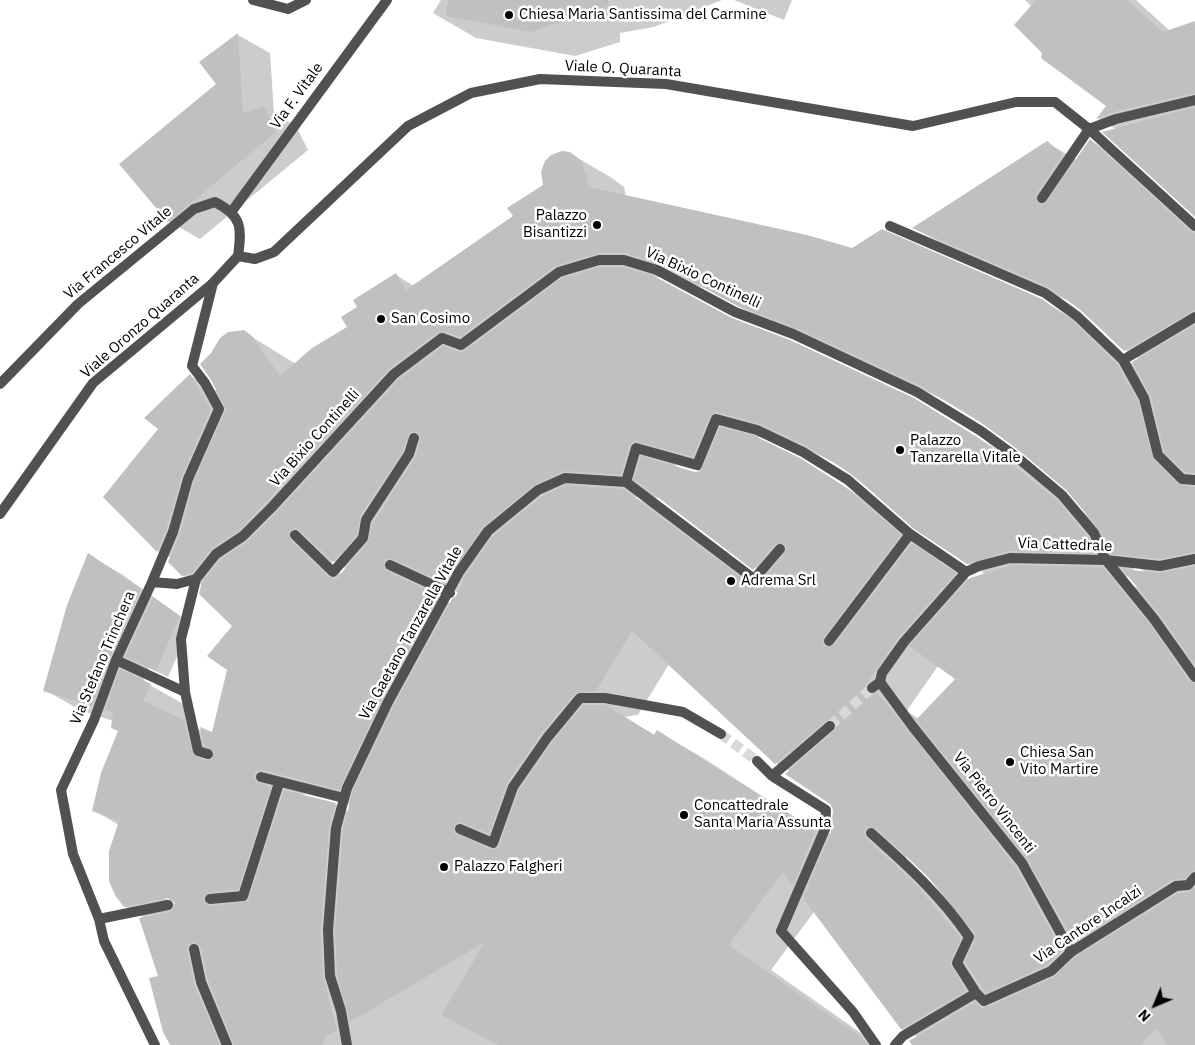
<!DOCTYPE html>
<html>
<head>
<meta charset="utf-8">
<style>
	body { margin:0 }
	#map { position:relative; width:1195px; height:1045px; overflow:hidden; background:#fff; font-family:"IBM Plex Sans",sans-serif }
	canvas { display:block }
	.north { position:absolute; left:1130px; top:980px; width:50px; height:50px; -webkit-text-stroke:4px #fff; paint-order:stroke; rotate:225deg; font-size:14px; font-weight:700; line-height:20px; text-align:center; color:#000 }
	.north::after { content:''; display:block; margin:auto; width:18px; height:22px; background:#000; clip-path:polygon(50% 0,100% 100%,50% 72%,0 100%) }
</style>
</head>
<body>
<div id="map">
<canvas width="1195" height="1045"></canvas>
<div class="north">N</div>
</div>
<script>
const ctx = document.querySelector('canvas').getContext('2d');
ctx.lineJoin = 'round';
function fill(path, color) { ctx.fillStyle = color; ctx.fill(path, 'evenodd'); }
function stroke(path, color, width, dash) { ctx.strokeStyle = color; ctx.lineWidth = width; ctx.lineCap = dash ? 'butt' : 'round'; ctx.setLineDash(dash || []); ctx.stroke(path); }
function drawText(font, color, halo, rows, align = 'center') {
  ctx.font = font + ' "IBM Plex Sans",sans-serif'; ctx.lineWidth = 5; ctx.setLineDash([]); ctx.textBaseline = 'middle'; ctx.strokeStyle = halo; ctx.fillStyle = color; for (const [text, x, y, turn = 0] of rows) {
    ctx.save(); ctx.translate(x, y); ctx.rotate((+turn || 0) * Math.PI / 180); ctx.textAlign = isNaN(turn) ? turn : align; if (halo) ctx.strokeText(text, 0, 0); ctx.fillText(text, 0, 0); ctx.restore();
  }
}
const shadow = new Path2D(`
	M441,0h281l-68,27 -34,6v9l-45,14 -99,-18 -43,-25z
	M734,0h58l-8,20z
	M1025,0h111l34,31 25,-8v192l-79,-86 -18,-10 10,-13 -65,-53 -11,-46z
	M238,35l32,18 4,60 22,13 12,24 -108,89 -32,-18z
	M1091,141l42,24 62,57v823h-281l3,-8 -16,-8 -87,-117 -43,58 107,75h-706l-12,-68 -15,-59 -21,-12 -5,-81 -26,-15 26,-79 -6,-10 -33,-11 -35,-20 44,-135 34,20 68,49 -23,53 -19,-9 -6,13 49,28 -6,13 16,9 11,3 15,-64 5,-44 -30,-40 -21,-11 -11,-17 -13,-7 -53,-54 55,-68 30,-53 29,16 25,-60 52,32 53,-36 9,-21 38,-32 18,11 100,-69 30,-31 25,-33 43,25 12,9 2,9 415,104 43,25 31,22 17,17 8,-5 -15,-9 -54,-48 -115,-50 -42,-24 133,-85 30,17zM653,277h16l35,11 78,42 58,22 115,53 68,47 44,37 25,30 -72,-56 -107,-64 -182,-80zM761,436l43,12 33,16 130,99 17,10 -14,7 -29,-18 1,-2 -56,-48 -87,-53 -43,-21zM677,465l25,7 -7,1 -20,-6zM635,497l26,1 106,78 -8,9 -93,-70zM332,560l15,9 -5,6 -10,-10zM1131,564l15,8 -12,-1zM1116,576h14l11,14zM436,582l23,11 -8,11 -26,-14 3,-6zM669,664l107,99 14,8 41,32 3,7 -2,24 -13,-8 -4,4 -115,-74 -42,-24 -3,3 -32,-18 15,-2zM938,666l18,13 -37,40 -11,-7v-3zM306,794l45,11 -2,7 -14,-8 -34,-9zM905,854l24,22 15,21 -36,-34zM162,894l13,7v3l-14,-8z`);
const building = new Path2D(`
	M448,0h160l1,6 -78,26 -85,-16z
	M1036,0h91l36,32 32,-11v72l-81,19 -18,7 10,-13 -65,-48 1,-5 -28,-28z
	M238,33l5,80 21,-7 12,26 -108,90 -49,-58 97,-80 -17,-22z
	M1195,107v110l-93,-85z
	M1090,139l100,92 5,2v77l-71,41 -42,-40 -33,-24 -137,-59 135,-87 16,13 -27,41 2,8 7,1z
	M562,151l8,1 12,9 7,26 218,48 45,13 30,-19 160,70 31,22 44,43 21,37 15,58 25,25 17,3v65l-35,7 -49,-5 -12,-25 -33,-39 -44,-37 -37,-28 -64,-39 -125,-58 -58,-22 -78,-42 -34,-11h-27l-44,13 -95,71 -16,-6 -6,1 -48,36 -151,163 -27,17 -20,25 -10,3 -14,-14 12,-28 14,-53 32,-72 -15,-29 -11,-16 11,-11 9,-15 8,-6 16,-2 8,6 28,40 32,-28 35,-21 -6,-10 16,-10 -4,-7 43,-27 10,17 107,-74 -6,-8 36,-23 -2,-13 4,-11 6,-6z
	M600,267h23l31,9 78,42 58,22 124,58 63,39 80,63 31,37 7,16 -85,-2 -43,13 -53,-35 -62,-55 -45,-28 -47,-22 -45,-12 -5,4 -17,41 -58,-16 -6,5 -8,29 -56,-4 -31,14 -51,42 -38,56 -52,-24h-7l-3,6 4,6 51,24 -56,104 -43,91 -76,-20 -7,2 -2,4 2,6 15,5 -33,103 -29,2 -6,7 2,4 6,3 37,-5 36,-111 52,13 -7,24 -8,103 2,47 14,53 -11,6 -4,9h-88l-26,-65 -7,-33 -8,-5 -4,2 -2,6 7,34 26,61h-50l-7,-13 -14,-54 9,-2 -19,-58 31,-6 4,-4 1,-5 -8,-5 -43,9 -9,-12 -6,-14v-30l10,-30 -27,-10 9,-38 17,-42 -7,-3 2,-16 -8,-2 15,-41 31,15 -8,17 41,19 9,35 13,6 6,-2 3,-7 -11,-6 -4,-19 12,5 15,-62 -20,-14 25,-30 -33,-32 3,-12 19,-23 27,-18 29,-29 122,-133 44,-33 16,6 6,-1 97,-73zM412,431l4,1 5,5 -5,19 -43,67 -5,19 -30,35 -3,2 -6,-2 -39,-37v-9l4,-3 6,2 33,32 24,-27 3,-19 43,-65 5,-15z
	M1195,325v148l-10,-1 -21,-20 -13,-56 -19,-34z
	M190,374l21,35 -29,67 -16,54 -9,22 -54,-55 55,-68 -14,-11z
	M720,427l35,9 45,22 44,28 57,49 -77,102 -1,6 2,4 9,-2 78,-102 44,30 -58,65 -32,47 -1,4 5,5 7,-1 18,21 121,153 46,84 -15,14 -61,28 -21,-31 10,-22v-7l-47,-56 -52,-49 -8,-1 -4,5 2,6 52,49 43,51 -11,26 16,27 -65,38 -98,-131 28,-66 2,-22 -3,-6 -45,-30 49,-43 1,-9 -3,-3 -6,2 -51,43 -143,-133 -36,60 -21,2 -34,41 -34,49 -18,51 -29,-12 -6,4v7l36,16 8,-1 21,-58 33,-48 31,-37h23l48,30 3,-5 157,100 4,-6 -25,62 -10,-14 -54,73 133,93 6,7h-370l-57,-30 44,-73 -135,80 -13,-47 -2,-45 8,-101 10,-39 41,-85 58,-106 4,-3 9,-20 28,-40 49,-40 24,-11 57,4 127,95 7,1 28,-32 2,-6 -3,-3h-9l-22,26 -119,-91 7,-23 54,16 6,-1z
	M88,553l53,36 -31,68 -18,49 -49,-15 24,-86z
	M1011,565l92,2 46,56 40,58 6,3v186l-10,8 -13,2 -98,62 -47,-83 -111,-139 39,-41 -46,-33 61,-68z
	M1195,566v99l-35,-50 -38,-46 38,4z
	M153,597l27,19 -24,55 -31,-14z
	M1195,887v158h-28l-10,-17 -17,17h-228l-3,-4 66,-39 7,6 5,-1 67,-30 21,-20 103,-64 11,-1z`);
const minorTunnel = new Path2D(`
	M830,726l42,-38
	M721,734l36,27`);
const pedestrian = new Path2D(`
	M0,514l93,-131 120,-100
	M880,682l33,45 109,136 49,89`);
const minor = new Path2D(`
	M253,0l35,9 18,-9
	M1089,129l27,-10 79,-19
	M1042,198l47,-69
	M232,211l155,-211
	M890,226l155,67 32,23 46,44
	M238,256l17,3 19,-7 134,-126 63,-33 69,-14 126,5 247,42 103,-24h39l34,27 106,97
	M1195,317l-72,43 21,38 14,57 24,24 13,1
	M0,384l78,-80 116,-95 21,-7c27,14 27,25 23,54
	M626,482l128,97 26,-30
	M295,535l38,37 30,-34 3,-18 43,-66 5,-16
	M390,565l60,28
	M152,582l25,2 19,-5 20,-25 27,-18 29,-29 122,-133 48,-36 19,7 98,-73 40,-12h25l33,10 78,42 58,22 124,58 64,39 37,27 44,37 32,38 12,27 48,59 41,58
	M829,641l81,-107
	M116,660l69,32 13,59 10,3
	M872,688l8,-6 2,-9 22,-31 62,-70 13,-6 31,-8 96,2 54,6 35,-7
	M185,692l-4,-53 15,-60
	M757,761l15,15 54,34 -1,19 -44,102 72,81 23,33
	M772,776l58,-50
	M261,777l83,21
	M460,829l33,14 20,-56 34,-49 33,-40h25l78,14 38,22
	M871,833c37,33 70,63 98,104l-12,26 19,30
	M210,899l33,-3 36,-113
	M99,919l69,-14
	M194,949l7,33 26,63
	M155,1045l-51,-104 -5,-22 -26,-65 -12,-64 33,-70 22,-60 36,-78 21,-50 15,-53 31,-70 -14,-26 -13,-17 21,-83 25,-27
	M347,1045l-6,-34 -11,-35 -2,-46 8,-102 11,-40 41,-86 71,-130 29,-41 50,-41 27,-12 61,4 10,-34 61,17 19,-46 41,11 46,22 45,28 62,54 56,38
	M895,1045l8,-9 73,-43 8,8 67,-30 20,-19 105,-66 12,-1 7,-8`);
const markers = [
	[509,15,5,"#000"],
	[597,225,5,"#000"],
	[381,319,5,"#000"],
	[900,450,5,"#000"],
	[731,581,5,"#000"],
	[1010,762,5,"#000"],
	[684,815,5,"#000"],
	[444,867,5,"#000"]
];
const poiNames = [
	["Chiesa Maria Santissima del Carmine",519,15],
	["Palazzo",587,216,"right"],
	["Bisantizzi",587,233,"right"],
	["San Cosimo",391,319],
	["Palazzo",910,441],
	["Tanzarella Vitale",910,458],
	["Adrema Srl",741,581],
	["Chiesa San",1020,753],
	["Vito Martire",1020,770],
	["Concattedrale",694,806],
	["Santa Maria Assunta",694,823],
	["Palazzo Falgheri",454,867]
];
const streetNames = [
	["Viale O. Quaranta",623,69,3],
	["Via F. Vitale",297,96,-54],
	["Via Francesco Vitale",118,253,-40],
	["Via Bixio Continelli",703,278,25],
	["Viale Oronzo Quaranta",140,326,-41],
	["Via Bixio Continelli",315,438,-48],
	["Via Cattedrale",1065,545,2],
	["Via Gaetano Tanzarella Vitale",411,633,-61],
	["Via Stefano Trinchera",103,658,-67],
	["Via Pietro Vincenti",994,803,52],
	["Via Cantore Incalzi",1088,925,-34]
];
fill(shadow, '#0003');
fill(building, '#c0c0c0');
stroke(minorTunnel, '#d9d9d9', 10, [10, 5]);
stroke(pedestrian, '#515151', 10);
stroke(minor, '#515151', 10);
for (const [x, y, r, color] of markers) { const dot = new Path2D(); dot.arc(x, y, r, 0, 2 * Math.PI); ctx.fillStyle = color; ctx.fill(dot); stroke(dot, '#fff', 2); }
drawText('15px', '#000', '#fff', poiNames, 'left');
drawText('15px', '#000', '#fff', streetNames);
</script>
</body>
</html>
